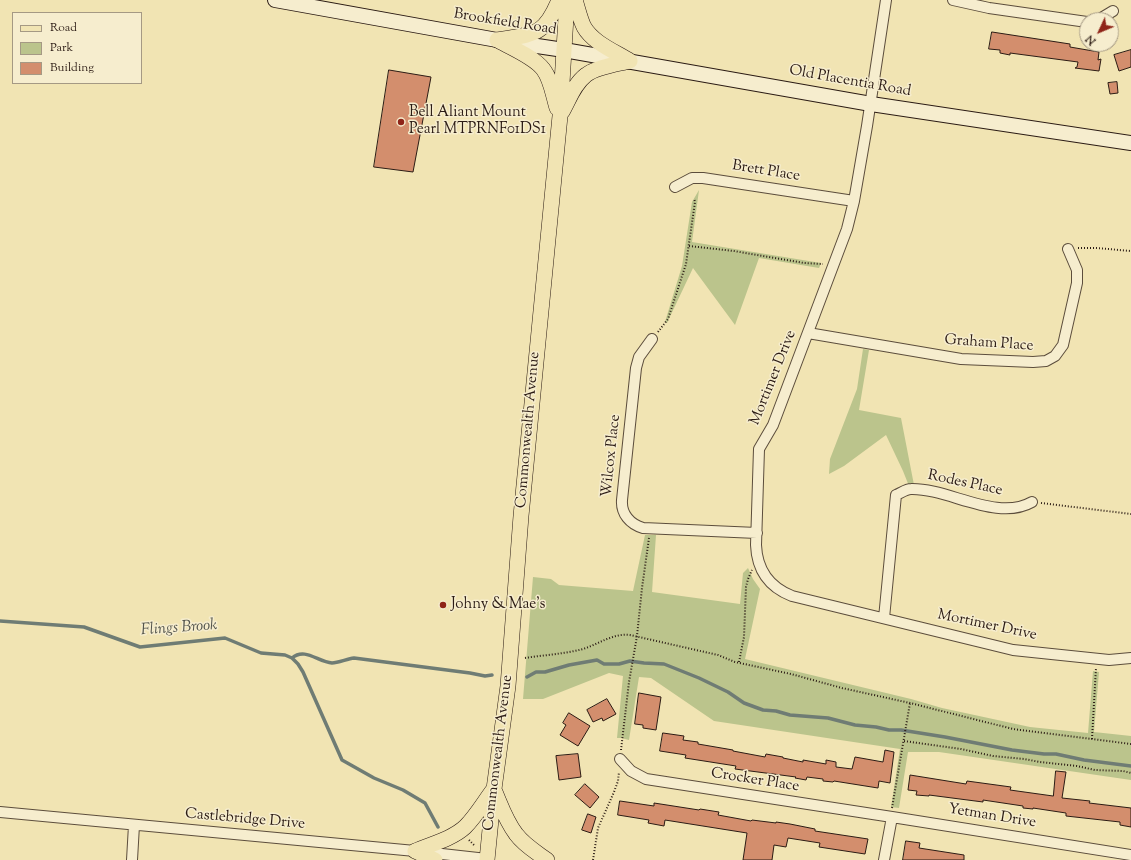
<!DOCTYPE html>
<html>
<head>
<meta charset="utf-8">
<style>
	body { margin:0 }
	#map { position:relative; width:1131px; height:860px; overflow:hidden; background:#f1e4b3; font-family:"Sorts Mill Goudy",serif }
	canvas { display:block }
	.legend { position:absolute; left:12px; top:12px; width:130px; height:72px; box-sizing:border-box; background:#f6edce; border:1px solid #a59984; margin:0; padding:5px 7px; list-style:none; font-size:12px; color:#2b1b14 }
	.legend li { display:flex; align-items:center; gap:8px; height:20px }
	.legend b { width:20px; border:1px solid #a59984 }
	.north { position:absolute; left:1079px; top:12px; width:40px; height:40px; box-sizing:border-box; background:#f6edce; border:1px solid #a59984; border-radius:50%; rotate:226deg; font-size:11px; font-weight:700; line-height:16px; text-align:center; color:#2b1b14 }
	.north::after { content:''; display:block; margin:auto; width:14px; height:18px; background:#8f2418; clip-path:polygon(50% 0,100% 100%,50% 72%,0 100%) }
</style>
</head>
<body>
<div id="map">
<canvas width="1131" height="860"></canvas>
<ul class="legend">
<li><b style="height:5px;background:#f1e4b3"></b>Road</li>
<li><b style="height:11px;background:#bbc48c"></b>Park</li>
<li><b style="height:11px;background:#d38e6d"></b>Building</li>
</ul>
<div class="north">N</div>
</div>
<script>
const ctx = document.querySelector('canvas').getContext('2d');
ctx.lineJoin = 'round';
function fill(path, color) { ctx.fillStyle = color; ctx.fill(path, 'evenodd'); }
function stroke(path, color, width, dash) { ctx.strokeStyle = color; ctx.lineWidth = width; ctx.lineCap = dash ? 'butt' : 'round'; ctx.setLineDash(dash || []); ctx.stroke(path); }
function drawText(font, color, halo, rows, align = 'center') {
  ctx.font = font + ' "Sorts Mill Goudy",serif'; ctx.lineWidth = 3; ctx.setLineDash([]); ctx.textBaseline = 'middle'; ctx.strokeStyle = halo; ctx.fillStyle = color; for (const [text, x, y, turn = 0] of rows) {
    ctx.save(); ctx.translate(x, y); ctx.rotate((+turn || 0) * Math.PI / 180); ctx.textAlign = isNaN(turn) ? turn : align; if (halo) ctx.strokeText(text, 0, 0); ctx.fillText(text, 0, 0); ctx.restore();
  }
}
const green = new Path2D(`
	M699,190l-7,52 129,21 -2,5 -60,-10 -24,67 -42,-57 -26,55 -2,-1 17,-56 10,-64z
	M863,349l6,1 -10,60 42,8 13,67 -5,1 -6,-15 -17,-36 -42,31 -15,8 1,-15 27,-70z
	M645,535h11l-4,57 88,12 3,-31 5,-5 5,11 7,10 -15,70 166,40 31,9 88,19 58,6 5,-62 6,1 -5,60 37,4v44l-192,-28h-31l-9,56 -8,-1 9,-58 -186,-28 -63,-43 -12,-1 -10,63 -8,-2h-4l6,-62 -14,-3 -66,26h-20l10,-122 18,2 8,6 74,6z`);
const stream = new Path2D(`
	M0,621l84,6 56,20 85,-9 36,15 24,2 7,3 6,6 5,8 39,88 32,18 29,12 22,13 13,24
	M292,658c13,-11 26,4 40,5 6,0 15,-4 22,-5l116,15 15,3 7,-1
	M527,677l9,-5h9l24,-7 28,-5 7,4h15l11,-3 14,2 20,1 35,14 29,14 16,11 19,7 13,1 14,4 38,3 27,7 21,2 13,3h12l44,7 67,13 32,4h12l28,6 47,6`);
const building = new Path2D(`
	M992,32l78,12v3l29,5 -1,8 3,-1 -2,12 -24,-3 2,-1 1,-5 -68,-9v2l-10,-2v-3l-11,-1z
	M1131,50v17l-12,4 -5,-16z
	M389,70l42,7 -18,95 -39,-5z
	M1117,82l1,11 -8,1 -2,-11z
	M639,693l22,4 -5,33 -13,-2v-3l-8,-1z
	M607,699l9,15 -13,7 -1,-3 -9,4 -6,-12z
	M569,713l21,13 -12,20 -18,-11 6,-10 -3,-2z
	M663,733l21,3 -1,4 15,2v2l35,6v1l32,6 1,-3 17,3v1l20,4v-2l23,4v-4l10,2v5l16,2 3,-12 28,5 2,-12 9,2 -4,31 -11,-2 -1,7 -44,-7 -1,1 -10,-1v-2l-16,-2 -1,3 -11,-2 1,-1 -61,-8 1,-3 -51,-8 1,-3 -26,-4z
	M578,754l3,23 -22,3 -3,-24z
	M1056,771l10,1 -4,26 28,3 -1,2 42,5v19l-11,-2v-3l-54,-6v-3l-33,-5v1l-10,-1v-2l-40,-6v2l-54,-7v1l-13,-1 1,-4 -9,-1 2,-15 56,9 1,-3 44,6 -1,3 43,6z
	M585,784l14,13 -9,11 -15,-13z
	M620,801l34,5v-3l45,7 1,-1 19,3 -1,3 33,6 1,-1 24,3v-1l14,2 25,5v2l53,8 -3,15 -46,-7 1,-4 -32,-5 -2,9 -12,-2 -2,15h-29l4,-27 -82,-13 -1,6 -16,-3 1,-3 -31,-5z
	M588,814l8,3 -5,16 -9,-3z
	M906,841l14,2 -1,5 45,7v5h-61z`);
const path = new Path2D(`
	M689,246l45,5 70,12 19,1
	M1078,248h18l35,3
	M658,332l10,-13 18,-55 9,-62 -1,-4
	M1041,503l90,11
	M525,658c19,-3 39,-4 58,-9 16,-5 30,-16 47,-14l88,20 17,7 56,12 51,14 68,15 103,26 118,15
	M739,662l5,-25 2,-50 2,-8 4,-9
	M1092,739l4,-71
	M904,741l57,8 32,7 31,3 16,3 37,4 18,4 28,1 8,2
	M621,750l8,-68 8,-46 5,-48 7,-50
	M892,808l18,-105
	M469,840l6,6
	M593,860l5,-32 16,-36 4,-11 1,-9`);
const minor = new Path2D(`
	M886,0l-19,126 -13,75 -7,28 -74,196 -14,24 -3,96c1,25 13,42 36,51l221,54 96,10 22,-2
	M953,0l36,8 98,14
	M1098,20l15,-9
	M675,187l17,-9h11l151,23
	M808,333l153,26 72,3 13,-1 9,-5 8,-11 14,-62v-13l-9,-21
	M652,339l-13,18 -3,11 -14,132c-1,14 8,24 21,28l114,5
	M884,618l12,-123c5,-2 10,-6 15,-6 37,-1 86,33 121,13
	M620,759l11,12 15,8 246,38
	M0,812l415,39 72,8
	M132,860l2,-35
	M884,860l8,-43 239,38`);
const secondary = new Path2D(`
	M275,0l222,40 67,10 307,54 260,39`);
const primary = new Path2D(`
	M575,0c3,9 5,19 9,27 9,16 32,25 46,34
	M497,40c13,7 37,17 46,29 8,10 10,26 14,39
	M497,40c36,-6 47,-3 62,-40
	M562,112c7,-12 12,-28 24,-37 10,-8 32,-11 44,-14
	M495,792c6,14 11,29 21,42 8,11 20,18 31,26
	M415,851c16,-7 37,-12 50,-24 11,-11 19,-25 28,-37
	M415,851l20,9
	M487,860l7,-71 14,-103 13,-170 39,-400 7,-116`);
const markers = [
	[401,122,4,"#8f2418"],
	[443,605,4,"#8f2418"]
];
const streetNames = [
	["Brookfield Road",505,23,9],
	["Old Placentia Road",850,82,10],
	["Brett Place",766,172,9],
	["Graham Place",989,344,4],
	["Mortimer Drive",774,378,-68],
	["Commonwealth Avenue",529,430,-85],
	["Wilcox Place",612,456,-84],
	["Rodes Place",965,484,12],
	["Mortimer Drive",987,626,12],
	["Commonwealth Avenue",499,753,-83],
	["Crocker Place",755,781,9],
	["Yetman Drive",992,817,9],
	["Castlebridge Drive",245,820,5]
];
const poiNames = [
	["Bell Aliant Mount",409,113],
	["Pearl MTPRNF01DS1",409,130],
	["Johny & Mae's",451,605]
];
const waterNames = [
	["Flings Brook",179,629,-4]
];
fill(green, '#bbc48c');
stroke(stream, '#6f7c74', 3.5);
fill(building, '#d38e6d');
stroke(building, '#2b1b14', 1);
stroke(minor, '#5c4d3c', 12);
stroke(secondary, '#2b1b14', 16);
stroke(primary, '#2b1b14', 16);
stroke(path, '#2b1b14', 2, [1, 2]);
stroke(minor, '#f6edce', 10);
stroke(secondary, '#f6edce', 14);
stroke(primary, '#f1e4b3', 15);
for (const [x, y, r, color] of markers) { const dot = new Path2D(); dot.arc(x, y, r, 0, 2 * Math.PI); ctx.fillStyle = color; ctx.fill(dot); stroke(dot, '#f6edce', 1.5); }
drawText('15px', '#2b1b14', '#f6edce', streetNames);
drawText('15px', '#2b1b14', '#f6edce', poiNames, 'left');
drawText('italic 16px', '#53544c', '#f6edce', waterNames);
</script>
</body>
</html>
